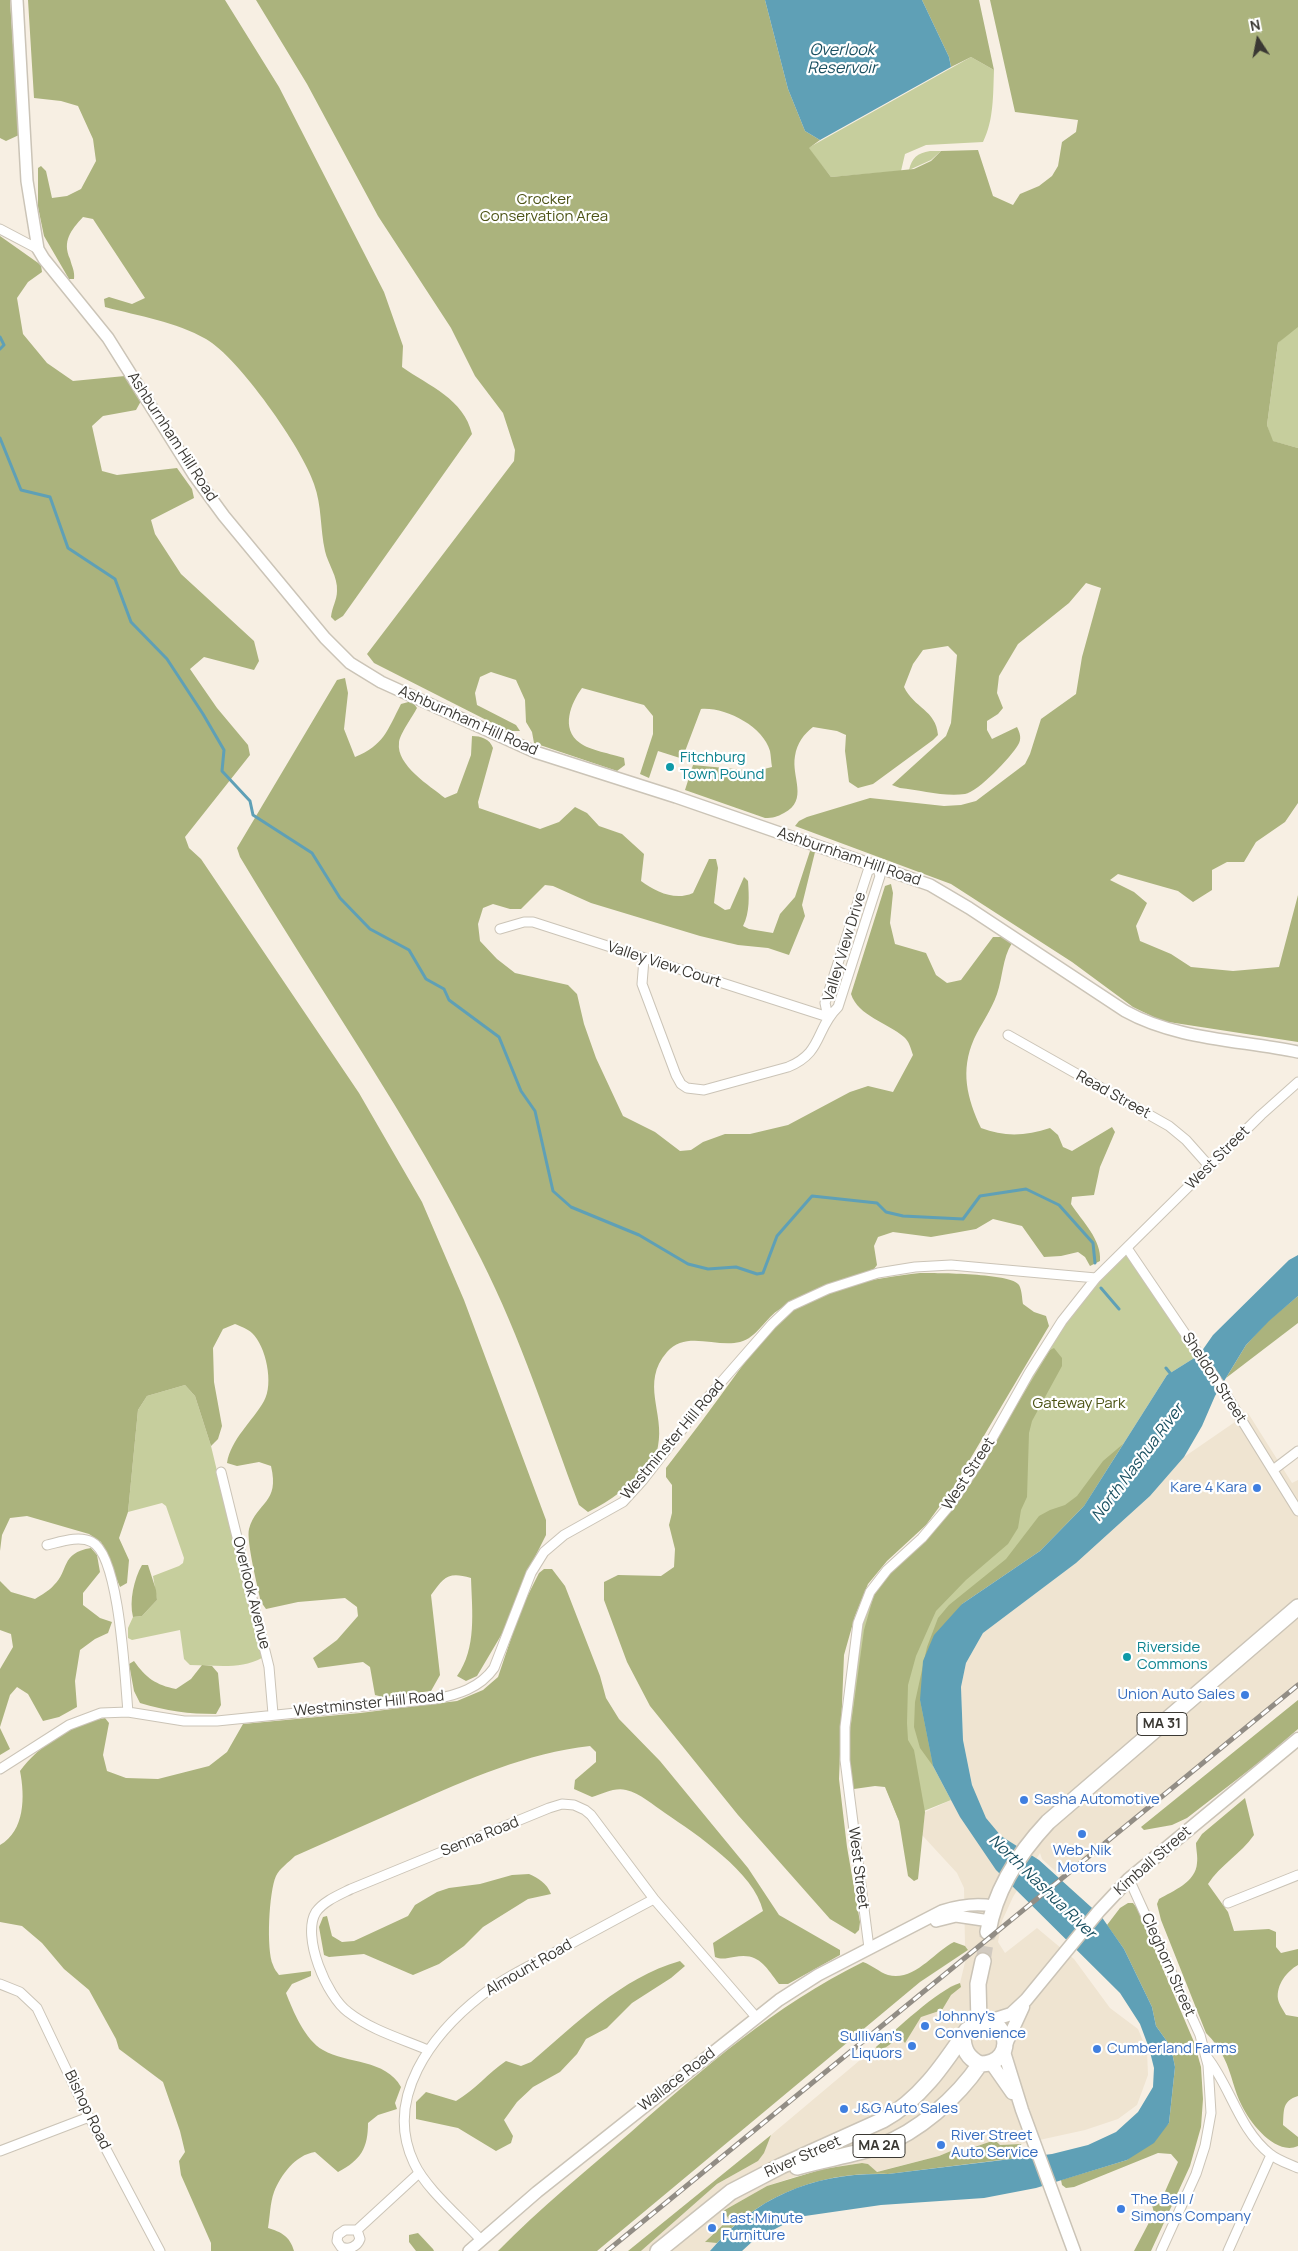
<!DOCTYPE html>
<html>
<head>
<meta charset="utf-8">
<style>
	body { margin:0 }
	#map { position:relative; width:1298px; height:2251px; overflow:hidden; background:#f7efe3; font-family:Manrope,sans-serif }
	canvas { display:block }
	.north { position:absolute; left:1233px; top:15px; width:50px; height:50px; -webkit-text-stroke:4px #fff; paint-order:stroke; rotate:349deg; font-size:14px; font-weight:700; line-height:20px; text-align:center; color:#3a3833 }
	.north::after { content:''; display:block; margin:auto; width:18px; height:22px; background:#3a3833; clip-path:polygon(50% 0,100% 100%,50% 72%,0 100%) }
</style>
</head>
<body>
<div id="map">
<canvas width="1298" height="2251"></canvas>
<div class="north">N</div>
</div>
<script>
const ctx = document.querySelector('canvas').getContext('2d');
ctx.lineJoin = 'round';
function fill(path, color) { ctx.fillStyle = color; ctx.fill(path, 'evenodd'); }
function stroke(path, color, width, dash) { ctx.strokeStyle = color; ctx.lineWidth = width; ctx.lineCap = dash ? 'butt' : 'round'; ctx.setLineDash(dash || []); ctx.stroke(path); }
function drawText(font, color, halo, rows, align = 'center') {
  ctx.font = font + ' Manrope,sans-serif'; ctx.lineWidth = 4.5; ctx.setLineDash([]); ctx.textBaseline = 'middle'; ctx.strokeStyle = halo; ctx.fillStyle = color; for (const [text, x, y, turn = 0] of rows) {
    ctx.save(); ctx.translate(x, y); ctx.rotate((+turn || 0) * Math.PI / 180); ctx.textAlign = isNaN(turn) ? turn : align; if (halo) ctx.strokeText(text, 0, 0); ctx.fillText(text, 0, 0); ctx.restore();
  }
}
const built = new Path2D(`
	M1248,1413l44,70 6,-3v205l-235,193 -21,-19 -2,-6 -27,44 -11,24 -4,21 7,11 32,-25 37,31 36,49 28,21 9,22 1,24 -11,30 -19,14 -33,11 -64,14 -21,1 -5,-5 -29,10 -8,-2 -19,8 -63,16 -8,-8 -6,-1 -39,6 -29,8 -27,9 -44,25 7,8 -18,15 -6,9h11l-7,8h-69l76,-67 41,-23 13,-26 145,-122 35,-27 9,-3 8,-33 -3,-4 -1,-58 -7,-15 -35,-38 3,-23 26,-12 21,-15 -9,-45 -2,-53 5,-24 17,-30 93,-70 74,-67 34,-39z`);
const green = new Path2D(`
	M971,57l23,13c-1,24 0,50 -11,72l-57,3 -21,9 -4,17 -70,6 -23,-29z
	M930,151h11l-10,9 -22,10c3,-12 8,-17 21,-19z
	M1295,327h3v121l-26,-7 -5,-16 11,-82z
	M1127,1248l72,107 -32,20 -83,131 -122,98 -29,162 18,34 -52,21 -23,-58 -31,-3 13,-137 12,-31 80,-87 112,-184z
	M185,1385l10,11 16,50 51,212c-23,12 -47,7 -72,7l-6,-6 -4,-29 -48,10 -4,-2v-10l5,-11 9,-1 15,-16 -4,-24 26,-10 4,-3 1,-5 -18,-52 -4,-3 -34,9 10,-102 9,-14z`);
const forest = new Path2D(`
	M0,0h10l9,135 -13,6 -6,-3z
	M28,0h197l54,87 105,205 19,54 -1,21c27,19 62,32 70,67l-129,182 -8,5 -4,-4c1,-10 6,-17 6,-26 1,-14 -9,-27 -12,-40 -5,-23 -3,-45 -11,-67 -11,-35 -76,-127 -108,-145 -30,-17 -67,-23 -101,-32l-1,-8 5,-2 23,7 13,-6 -52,-79 -10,-2c-12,13 -21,24 -13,42 2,8 5,12 4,20h-5l-25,-43 -6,-29v-39l3,-2 5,5 6,27 15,-2 14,-7 15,-28 -3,-22 -15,-33 -17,-5 -27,-3z
	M256,0h509l23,89 17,42 15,9 -11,8 22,29 83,-8 17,-8 10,-10 37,-1 15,46 20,9 7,-11 19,-8 13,-10 6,-10 4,-24 14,-10 2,-12 -63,-8 -25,-112h308v327l-20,16 -11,82 6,16 25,7v355l-13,19 -29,20 -12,20h-17l-15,8v20l-19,12 -15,-11 -60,-17 -8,6 24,12 13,11 -11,23 4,15 31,13 20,13 42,4 46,-4 19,-72v147l-136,-21 -29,-14 -61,-45 -121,-78 -156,-58 4,-5 8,-4 63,-19 74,8 17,-1 15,-4 49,-37 5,-10 11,-35 35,-25 6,-37 19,-69 -15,-5 -17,20 -51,41 -19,32 -2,17 6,15 -5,6 -11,7v9l5,9 25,-12c3,6 5,12 1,18 -7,12 -40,47 -53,49 -21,3 -45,-4 -65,-6l-8,-3 54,-49 5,-13 6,-68 -9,-9 -25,4 -10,14 -9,23c10,21 32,23 34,48l-5,5 -60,44 -15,4 -9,-6 -4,-31 1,-16 -9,-4 -24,-4c-9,7 -16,16 -18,29 -4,21 14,44 -11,57 -7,4 -11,5 -19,5l-80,-28 8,-25 63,6 16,-4c-1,-5 -1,-11 -2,-16 -7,-25 -45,-44 -69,-42l-17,45 -4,4 -22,-7 -9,27 -9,-4 13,-40v-18l-9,-11 -62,-17c-11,15 -22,41 -2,55 9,7 32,11 44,15l1,7 -8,6 -83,-28 -2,-11 -6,-10 -1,-22 -9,-20 -25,-8 -11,5 -5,16 2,12 39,20 4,6h-12l-134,-68 -7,-9 147,-193 1,-11 -12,-37 -28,-37 -24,-48 -73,-112 -71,-132z
	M922,0h57l15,70 -23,-13 -20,10 -2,-10z
	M0,236l41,29 1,7 -14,10 -11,16 6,36 24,29 26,18 52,-5 16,25 -5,9 -33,6 -11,10 10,45 15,4 60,-7 15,21 2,9 -43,22 4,14 26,40 73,67 5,20 -5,9 -50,-13 -14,12 27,39 31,37 2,10 -65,82 4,11 12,11 158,234 63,109 42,98 82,220v15l-18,36 -22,56 -29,49 -11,5 -9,-5c20,-28 15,-65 14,-98 -23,-7 -27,-1 -40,17l9,80 -9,16 -48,6 -8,-2 -5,-28 -7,-5 -45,6 -5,-10 24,-18 21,-24 -1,-9 -12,-9 -47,4 -32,7 -5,-7c-3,-13 -15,-62 -12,-73 8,-28 31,-25 22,-63l-12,-4 -22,4 -10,-3c4,-24 25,-41 37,-62 10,-17 2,-55 -12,-68 -4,-4 -12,-7 -17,-9l-12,5 -10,19 1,34 8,44 -4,13 -7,7 -16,-50 -10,-11 -38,11 -9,14 -10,102 -9,26 10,22 -2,23 -7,4 -19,-45 -12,-8 -62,-18 -17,2 -8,17 -2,16z
	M345,678l3,15 -4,36 11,28c29,-12 32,-26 46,-53l11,-3 5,7c-4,8 -18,27 -18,35 -3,22 31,43 46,55l12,-5 14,-38 1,-19c9,0 18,3 21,12l-15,54 1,6 61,21 19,-7 16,-15 12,6 12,13 23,8 22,20 -3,27c15,11 34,20 52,12l16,-34h7l2,9 -4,35 11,7 5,-1 14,-32 4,4c1,15 2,31 -5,45l6,3 24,4 7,-19 15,-17 15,-46 5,1 -13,53 3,11 -16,39 -21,-7 -30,-3 -38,-9 -109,-33 -38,-17 -8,-1 -24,24h-11l-17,-5 -10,4 -5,16 2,17 17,18 18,14 53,12 9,9 7,30 12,34 27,58 32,16 25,19 11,-1 12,-8 22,-8h25l38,-9 62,-33 18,-6 25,6 20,-37c-2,-6 -4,-14 -9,-18 -16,-14 -46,-21 -53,-43l34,-108 6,-2 2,9 -3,30 5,21 31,9 10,22 11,8 14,-3 32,-43h13l6,6c-10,16 -9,34 -15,51 -6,17 -16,30 -23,45 -14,32 -7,59 7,89 23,9 45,8 69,0l8,7 5,12 9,4 40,-24 3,5 -15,35 -6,28 -22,2 -1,7c11,17 31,36 29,57l-10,5 -5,-9 -7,-5 -17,4 -17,1 -22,-31 -29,-7 -17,10 -22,4 -23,4 -38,-5 -15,5 -4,9 3,19 -3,4c-32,12 -65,21 -94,40 -14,8 -23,29 -40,33 -24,6 -54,-12 -73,10 -27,31 -2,61 -9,94 -1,8 -7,14 -12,20 -17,21 -34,34 -58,46l-9,-7c-31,-82 -58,-167 -98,-246 -70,-140 -161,-268 -241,-402l-3,-9 100,-168z
	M920,1273c16,0 92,0 99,12 3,5 3,14 4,19l11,8 12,4 3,10 -96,162 -27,37 -39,36 -19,23 -13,32 -11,39 -5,124 8,68 13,75 -1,8 -4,4 -25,-15 -92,-104 -88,-109 -23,-44 -23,-62v-18l14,-7 43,1 13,-9 1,-18 -6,-24 3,-12v-28l-6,-8v-9c24,-31 48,-63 71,-95 14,-18 28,-41 46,-56 38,-29 90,-39 137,-44z
	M1298,1296v27l-72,55 20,-33 22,-24z
	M1054,1348l8,10v8l-30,55 -3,12 -2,64 -6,13 -3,18 -10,16 -42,36 -30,31 -20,45 -8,29 -1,38 1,17 6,10 11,62 -7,67 -4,2 -6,-5 -9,-55 -14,-34 -10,-1 -21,3 -2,-5 -3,-24 1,-28 14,-102 10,-35 19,-25 49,-51 24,-30 84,-139z
	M1123,1444l-39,62 -44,45 -78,53 -42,96 13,66 -13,-18 -6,-21 1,-25 12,-55 11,-29 11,-13 57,-46 33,-43 11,-6 15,-5 12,-9 26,-35z
	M91,1548l6,7 3,17 -17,21v12l17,13 12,4 -4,11 -13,6 -15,11 -5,31 2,26 -18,10 -16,4 -15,-27 -11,-7 -7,8 -10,32v-58l13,-22 -2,-13 -11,-4v-49l11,11 24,7c6,-4 14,-8 19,-14 15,-14 6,-32 37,-37z
	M142,1565h6l8,25 1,10 -15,16 -9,1c-4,-16 1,-38 9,-52z
	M544,1569h8l13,17 35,90 6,22 13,21 41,42 88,107 31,47 61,35v5l-52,29h-9c-14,-18 -20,-32 -45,-27 -7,1 -12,3 -19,0l-2,-14 50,-32c-9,-39 -66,-76 -98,-98 -12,-8 -25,-20 -39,-23 -11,-3 -24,4 -34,7l-18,-8 1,-9 21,-18v-10l-6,-6c-63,7 -122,33 -180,59 -38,17 -77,34 -115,51 -6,6 -16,13 -19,20 -7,15 -10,74 -3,89 1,4 4,7 6,10l32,-4v5l-19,8 -6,9c7,18 19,47 37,57 24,14 63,9 78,37l-6,16 2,6 -19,6 -10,8c0,25 -7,37 -30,49l-23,-20c-20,3 -34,23 -41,40 -4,11 -4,25 -6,36 13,4 22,8 26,23h-83v-8l-30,-68 -2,-14 6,-9 -5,-21 -17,-49 -44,-33 -3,-10 -27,-49 -25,-21 -22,-26 -20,-17 -22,-4v-77c25,-14 25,-49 20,-74 19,-26 53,-47 85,-53l4,5 -6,32 4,16 19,7 32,1 51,-13 18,-14 16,-28 117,-11 97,-12 26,-11 15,-13 23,-68 18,-36z
	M134,1661c12,17 22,24 42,28l15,-10 11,-14 10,1 6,7 3,32 -5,9c-27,0 -50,-3 -76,-11l-6,-12 -5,-27z
	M1298,1700v29l-36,31 -75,58 -15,7 -28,5 -3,-3z
	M0,1728l10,21 -10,6z
	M1245,1798l9,37c-13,19 -34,30 -46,49l20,28 6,19 35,-2 7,3v15l5,6 17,-4v16c-11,6 -22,20 -20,34 1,5 5,11 8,16l12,2v79c-16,5 -14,14 -15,29l15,12v9c-22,10 -47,-22 -56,-40 -8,-15 -10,-32 -18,-48 -4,-9 -10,-17 -18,-25l-45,-113 -4,-16 2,-5c14,-8 37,-17 38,-36 1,-6 -1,-14 -1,-20l6,-9z
	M529,1874c9,4 18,9 22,20l-23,5 -45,28 -19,19 -25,18 -26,11 -49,-21 -35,3 -5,-2 -5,-28 4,-10 4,-1 5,20 10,6 12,-1 54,-25 7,-11 22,-13 12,-4 31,-4 32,-9z
	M1128,1903h5l4,5 57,134 7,25 2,32 -2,28 -11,39 -39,85h-17l20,-38 -2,-8 8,-2 18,-41 -7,-8 -13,-1 -84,34 -8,1 -4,-3 -1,-5 66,-20 42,-37 6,-56 -4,-20 -15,-21 -4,-19 -28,-58 -17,-24 13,-17z
	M954,1942l11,4 3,4 -48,32 -323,269h-99c42,-43 88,-80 133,-119 74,-65 143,-126 232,-170 9,3 16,10 25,13 26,7 46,-23 66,-33z
	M680,1961l5,5 -14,12 -39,25 -25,25 -21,11 -9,15 -17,18 -27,15 -16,15 -13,18 9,16 -2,7 -15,8 -38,-23 -42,-9v-17l10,-10 30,9c19,-11 32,-28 50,-40l15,5 10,-4c46,-39 90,-84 149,-101z
	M960,1983l1,4 -10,8 -9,15 -21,7 -16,26 -3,-4 -6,1 -14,10 -5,-1 -1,-2c19,-16 61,-57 84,-64z
	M771,2135l-7,18 -6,8 -41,23 -76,67h-13z
	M995,2140l5,5 21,-1 4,13 -137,17c-66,-2 -126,19 -171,69l-12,-1 24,-23 -6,-8 44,-25 56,-17 39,-6 6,1 9,8 62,-16 19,-8 8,2z
	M418,2233l15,16 1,2h-18l-7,-9v-7z`);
const water = new Path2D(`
	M765,0h157l27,57 2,10 -131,73 -15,-9 -17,-42z
	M1298,1255v41l-29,25 -23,24 -31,51 -13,30 -18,31 -34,39 -74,67 -93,70 -17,30 -5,24 2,53 9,45 14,33 15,18 38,24 62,56 23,33 28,58 4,19 15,21 4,20 -6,56 -15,20 -27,17 -91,28 -52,10 -103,7 -83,12 -44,23 -12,11h-32c47,-56 106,-79 178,-77l164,-20 36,-9 28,-13 22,-20 15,-25 1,-19 -5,-20 -9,-24 -20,-31 -124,-123 -36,-53 -27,-51 -13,-66 3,-39 11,-26 28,-31 78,-53 44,-45 83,-131 32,-20 14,-20 76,-75z`);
const stream = new Path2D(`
	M0,337l4,8 -4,4
	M0,438l21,52 29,7 18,51 47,31 16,43 36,37 36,55 21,36 -2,21 28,30 3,14 59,38 28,45 30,31 39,21 17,29 18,10 5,11 50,37 22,54 14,20 18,80 18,16 68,28 49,29 20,5 28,-2 21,7 6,-1 14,-37 35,-40 65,7 9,9 17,4 60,3 17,-23 46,-7 33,16 34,38 2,20
	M1101,1288l18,21
	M1166,1368l4,5`);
const trunkTunnel = new Path2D(`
	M983,1961l5,-29`);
const minor = new Path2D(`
	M0,229l38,20
	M500,929l24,-7h9l295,95
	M644,959l-2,25 34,91 5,9 6,4 17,2 84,-23c35,-14 27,-38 50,-60l42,-131 -3,-10 -9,5 -43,132 3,14
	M1008,1035l161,91 17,14 24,27
	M1127,1248l93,137 78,126
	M1273,1470l25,-19
	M221,1472l48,195 4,47
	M47,1545c13,-3 32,-10 45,-3 28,14 33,139 36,170
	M0,1769l69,-44 32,-12 27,-1 56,9h33l218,-22c22,-4 45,-11 59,-31l37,-95 13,-21 20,-17 59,-33 20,-22 59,-76 70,-80 19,-18 37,-17 50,-16 37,-6 36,-2 145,13
	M1129,1879l71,156 8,30 3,48 -6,33 -9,28 -35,77
	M1228,1903l70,-28
	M869,1948l-24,-188v-33l13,-104 12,-31 17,-22 35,-32 28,-33 30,-45 49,-87 33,-52 34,-43 165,-163 37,-33
	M0,1984l20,8 17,16 52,109 71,134
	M428,2050c-26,-11 -57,-20 -80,-38 -21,-15 -47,-76 -32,-100 8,-11 23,-17 35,-23l198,-81 13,-4 12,1 11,5 6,5 63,84 102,118
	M1207,2057c24,31 32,72 63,97 7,6 19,10 28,14
	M0,2151l89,-34
	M357,2230h-12l-7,5 -1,6 4,6c8,3 16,0 19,-8l-3,-9 62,-57
	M481,2240c-20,-22 -55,-51 -67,-77 -31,-65 18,-129 68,-168 22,-17 47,-29 72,-42 33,-18 66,-36 100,-54
	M1228,2251l43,-96`);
const tertiary = new Path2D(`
	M17,0l10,181 11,68 6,10 64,79 86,137 30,41 101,122 25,25 31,19 154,70 141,45 254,88 39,23 156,103c52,29 116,29 173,41
	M936,1921l20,-5 34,5
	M469,2251l68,-59 242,-192 39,-25 124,-64c18,-6 33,-8 51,-5`);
const secondary = new Path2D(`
	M989,2021l22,-7 15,-14 73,-89 30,-32 169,-140
	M1006,2044l17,-37
	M1004,2052l18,58 52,141
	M991,2063l21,30`);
const trunk = new Path2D(`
	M988,1932c7,-42 31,-79 60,-110l250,-215
	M979,2022l-1,-38 5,-23
	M797,2167c28,-8 56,-12 83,-21 38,-14 77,-48 100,-82
	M658,2251l73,-59 50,-26 102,-46c37,-20 61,-56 84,-90 39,-28 55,34 13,34 -12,-6 -17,-14 -17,-29`);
const rail = new Path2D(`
	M607,2251l691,-566`);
const markers = [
	[670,767,5,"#0f9aa8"],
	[1257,1488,5,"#3f7fe0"],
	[1127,1657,5,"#0f9aa8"],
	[1245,1695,5,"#3f7fe0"],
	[1024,1800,5,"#3f7fe0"],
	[1082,1834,5,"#3f7fe0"],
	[925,2026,5,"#3f7fe0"],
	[912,2046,5,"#3f7fe0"],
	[1097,2049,5,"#3f7fe0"],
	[844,2109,5,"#3f7fe0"],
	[941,2145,5,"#3f7fe0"],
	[1121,2209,5,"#3f7fe0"],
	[712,2228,5,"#3f7fe0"]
];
const shields = [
	[1162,1724,50],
	[879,2146,52]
];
const shieldNames = [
	["MA 31",1162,1724],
	["MA 2A",879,2146]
];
const parkNames = [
	["Crocker",544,200],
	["Conservation Area",544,217],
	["Gateway Park",1079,1404]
];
const streetNames = [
	["Ashburnham Hill Road",172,437,57],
	["Ashburnham Hill Road",468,721,24],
	["Ashburnham Hill Road",849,857,19],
	["Valley View Drive",845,947,-73],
	["Valley View Court",664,965,18],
	["Read Street",1113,1095,29],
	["West Street",1218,1158,-45],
	["Sheldon Street",1214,1378,57],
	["Westminster Hill Road",673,1440,-50],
	["West Street",969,1474,-57],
	["Overlook Avenue",251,1593,76],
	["Westminster Hill Road",369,1704,-6],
	["Senna Road",480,1837,-22],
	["Kimball Street",1153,1861,-41],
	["West Street",858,1868,83],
	["Cleghorn Street",1168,1965,66],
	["Almount Road",529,1968,-30],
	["Wallace Road",677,2080,-38],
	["Bishop Road",87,2110,64],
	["River Street",803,2157,-24]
];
const cultureNames = [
	["Fitchburg",680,758],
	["Town Pound",680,775],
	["Riverside",1137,1648],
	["Commons",1137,1665]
];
const shopNames = [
	["Kare 4 Kara",1247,1488,"right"],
	["Union Auto Sales",1235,1695,"right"],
	["Sasha Automotive",1034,1800],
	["Web-Nik",1082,1851,"center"],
	["Motors",1082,1868,"center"],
	["Johnny's",935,2017],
	["Convenience",935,2034],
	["Sullivan's",902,2037,"right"],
	["Liquors",902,2054,"right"],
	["Cumberland Farms",1107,2049],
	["J&G Auto Sales",854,2109],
	["River Street",951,2136],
	["Auto Service",951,2153],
	["The Bell /",1131,2200],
	["Simons Company",1131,2217],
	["Last Minute",722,2219],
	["Furniture",722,2236]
];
const waterNames = [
	["Overlook",842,51],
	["Reservoir",842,69],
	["North Nashua River",1138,1463,-53],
	["North Nashua River",1042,1887,44]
];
fill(built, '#efe4d1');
fill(green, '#c6ce9d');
fill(forest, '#abb37d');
fill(water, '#5fa0b6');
stroke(stream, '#5fa0b6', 3);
stroke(trunkTunnel, '#d1cac0', 15, [15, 8]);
stroke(minor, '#cbc4b7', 11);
stroke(tertiary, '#cbc4b7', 14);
stroke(secondary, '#cbc4b7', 15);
stroke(trunk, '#cbc4b7', 18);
stroke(minor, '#fff', 9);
stroke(tertiary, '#fff', 11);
stroke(secondary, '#fff', 12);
stroke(trunk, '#fff', 15);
stroke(rail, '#928d85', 5);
stroke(rail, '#fff', 3, [9]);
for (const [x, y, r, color] of markers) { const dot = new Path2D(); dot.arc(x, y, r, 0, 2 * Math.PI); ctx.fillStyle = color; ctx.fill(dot); stroke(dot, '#fff', 2); }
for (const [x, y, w] of shields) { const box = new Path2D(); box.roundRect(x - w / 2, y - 11.5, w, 23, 4); ctx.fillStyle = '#fff'; ctx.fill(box); stroke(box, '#3a3833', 1); }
drawText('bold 14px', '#3a3833', null, shieldNames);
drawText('15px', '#4d5416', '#fff', parkNames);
drawText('15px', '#3a3833', '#fff', streetNames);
drawText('15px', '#0d838f', '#fff', cultureNames, 'left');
drawText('15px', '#366cbe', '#fff', shopNames, 'left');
drawText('italic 16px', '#1a5061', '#fff', waterNames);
</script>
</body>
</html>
